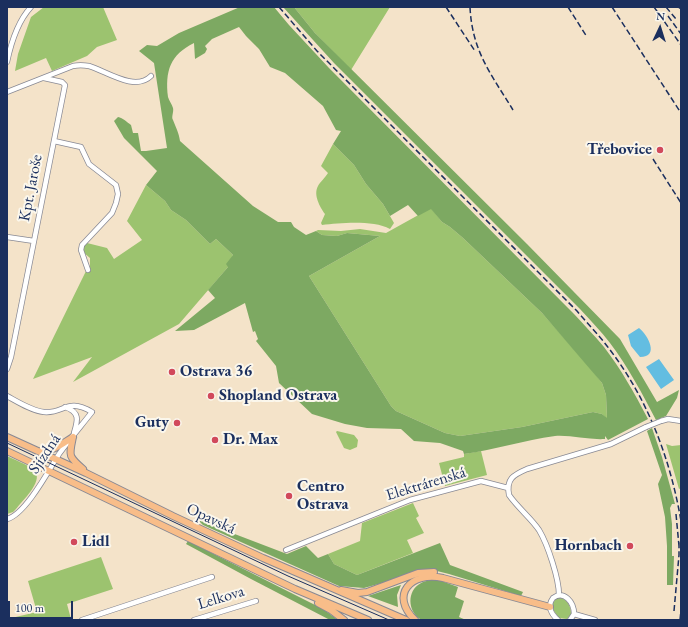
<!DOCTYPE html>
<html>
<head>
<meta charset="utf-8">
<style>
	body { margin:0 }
	#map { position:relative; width:688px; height:627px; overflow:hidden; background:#f4e3c9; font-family:"EB Garamond",serif }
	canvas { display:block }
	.frame { position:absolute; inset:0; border:8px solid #1b2f5e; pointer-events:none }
	.north { position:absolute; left:640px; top:8px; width:40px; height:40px; -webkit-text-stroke:3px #fbf7ec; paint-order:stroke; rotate:4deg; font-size:11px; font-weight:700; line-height:16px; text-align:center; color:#1b2f5e }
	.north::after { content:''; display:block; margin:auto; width:14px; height:18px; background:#1b2f5e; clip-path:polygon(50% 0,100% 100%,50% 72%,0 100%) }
	.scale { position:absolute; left:8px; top:601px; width:65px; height:18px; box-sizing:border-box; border:2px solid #1b2f5e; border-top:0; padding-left:5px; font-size:12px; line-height:14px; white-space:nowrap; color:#1b2f5e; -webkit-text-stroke:3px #fbf7ec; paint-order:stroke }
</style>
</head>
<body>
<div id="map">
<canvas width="688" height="627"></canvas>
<div class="frame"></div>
<div class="north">N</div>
<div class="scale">100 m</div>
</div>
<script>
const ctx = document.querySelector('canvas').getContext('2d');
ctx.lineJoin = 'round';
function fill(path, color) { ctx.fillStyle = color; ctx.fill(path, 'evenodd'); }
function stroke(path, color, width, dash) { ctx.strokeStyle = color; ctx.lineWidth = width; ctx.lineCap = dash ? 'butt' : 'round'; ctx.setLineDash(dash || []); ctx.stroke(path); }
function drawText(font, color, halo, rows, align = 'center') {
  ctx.font = font + ' "EB Garamond",serif'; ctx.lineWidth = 4; ctx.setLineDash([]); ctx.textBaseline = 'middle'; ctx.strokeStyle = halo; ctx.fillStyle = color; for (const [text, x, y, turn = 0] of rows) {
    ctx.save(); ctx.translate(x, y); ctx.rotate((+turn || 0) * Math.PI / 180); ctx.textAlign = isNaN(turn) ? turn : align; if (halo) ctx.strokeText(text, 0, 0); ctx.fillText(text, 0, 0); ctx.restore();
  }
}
const green = new Path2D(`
	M44,7h59l14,33 -20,7 -10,9 -35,15 -6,-13 -31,13 3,-17 13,-37z
	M294,7h96l-39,63 -36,-37z
	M333,144l21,21 12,19 17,20 11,19 -4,6c-17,-9 -49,-6 -68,-4l-1,-2 4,-9c-5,-7 -12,-19 -7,-28 2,-4 7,-8 10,-13l-7,-7z
	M146,185l19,16 6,9 15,10 24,24 6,-5 17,16 -5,12 -49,57 -106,58 19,-25 -59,22 53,-108 4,-2v-11l-7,-6 1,-6 3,-3 20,5 7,11 28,-19 -15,-19z
	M431,208l11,14 8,5 13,11 79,75 46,52 14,18 4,12 1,24 -5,-5 -9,-2 -71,15 -62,9 -15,-3 -49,-22 -5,-5 -82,-130 71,-40 -33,-3 -10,3 -15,-1 -6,-4 2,-1 23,1 19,-2 26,4z
	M337,431l17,4 4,5 -1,7 -7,3 -6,-2 -8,-16z
	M666,444l6,2 9,-1v43l-2,1z
	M481,451l6,24 -42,11 -6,-23 25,-6v-3z
	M7,456c8,4 19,8 26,13 13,10 -10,31 -17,40l-3,3 -6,2z
	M413,503l6,13 -3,2 8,15 -17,7 6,13 -56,22 -23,-11 -6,-10 32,-13 2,-18z
	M101,557l12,32 -46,15 4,15 -64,1v-1l30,-7 -9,-31z
	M559,598c8,0 12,8 12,16l-4,5 -8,-1 -5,-7 -2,-7 4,-5z`);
const forest = new Path2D(`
	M240,7h34l15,18 40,43 245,246c10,11 20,21 30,33 17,22 31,47 44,72l-40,21 -3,-4v3c-17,1 -33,-4 -50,-3 -31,4 -60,14 -91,18l-1,-3 -23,-8 -26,-2 -13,-12 -34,-1 -22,-4 -33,-10 -33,-31 -3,-17 -20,-25 2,-2 -3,-8 -2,1 -8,-29 -51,27 -19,1 40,-33 -7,-8 20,-23 -2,-3 7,-9 -17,-16 -6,5 -24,-24 -15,-10 -6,-9 -19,-16 11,-14 -33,-33 -10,-17 4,-4c5,1 9,5 13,8l2,8h5l3,18h5l21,-3 -13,-85 -15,-12 8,-6 10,1 22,-13zM239,27l7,9 13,13 11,18 15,6 38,33 13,24 5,1 -8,13 21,21 12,19 17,20 7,12 18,-11 10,11 13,-7 11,13 8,5 13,11 79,75 60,70 4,12 1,23 -5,-4 -9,-2 -71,15 -62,9 -15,-3 -49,-22 -5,-5 -82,-130 71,-40 -33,-3 -10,3 -15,-1 -6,-4 -10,4 -12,-8 -3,-5h-13l-25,-16 -73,-65c-1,-8 -4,-13 -7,-21 -2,-3 1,-8 0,-12 -1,-4 -4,-7 -5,-11 -3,-26 2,-42 26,-54l1,16 10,-6 2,-4 -2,-3 7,-7z
	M283,7h11l21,26 212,211 93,95 37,63 22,-12 -2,8 -11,18 -10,4c-14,-27 -28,-53 -46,-77 -9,-12 -20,-23 -30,-34l-246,-246z
	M652,428l10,29 13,47h-3l-2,4 2,16v32h2l-1,29h-6v-39l-2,-29 -7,-33 4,-9 -15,-44z
	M198,520l89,34 19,-8 12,12 10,-4 6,10 23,11 83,-32 10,22 73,27 -2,4 -72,-22 -20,-5 -13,2 -34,12 -18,5 -25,-2 -136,-61z
	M188,541l135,68 15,11h-8l-79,-41 -65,-35z
	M436,579l22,8 -3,10 9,4 -5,16 7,3h-44c-13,-6 -16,-26 -4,-35 5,-4 12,-5 18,-6z
	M401,585l-4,10 1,12 -30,-11z`);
const water = new Path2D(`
	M639,328c9,7 21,29 1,29l-9,-11 -3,-11z
	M659,359l15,21 -13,9 -15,-22z`);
const minor = new Path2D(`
	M7,62c4,-19 10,-40 24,-55
	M7,92l66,-26c5,-1 10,-1 16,0 17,5 46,26 62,10
	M54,141l27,6 8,17 27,21 2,9 -2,9 -4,10 -30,32 -1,5 7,20
	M7,237l27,4
	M7,369l4,-12 54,-272 -3,-3 -18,-4
	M7,396c11,6 25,15 37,16 20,2 23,-15 48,0 -11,14 -23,28 -33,42 -10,16 -34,61 -52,65
	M65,407c15,5 13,13 9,26
	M661,421l7,-2 13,2
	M286,550l124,-50 71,-19 27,7
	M559,595c0,-16 -11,-50 -20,-65 -8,-12 -21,-22 -30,-35 -3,-16 4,-20 18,-26l84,-25 35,-17
	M574,614l21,6
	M82,620l130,-43
	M194,620l62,-19
	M558,620c-7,-6 -11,-14 -5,-22 11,-8 21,4 21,16l-4,6`);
const major = new Path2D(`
	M7,437l79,36 87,43 90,42 143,62
	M73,437c-4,19 -5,19 10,32
	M7,451l288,138 73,31
	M41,451c12,1 22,-8 32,-14
	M341,590l17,3 9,-1 51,-19 16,-1
	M318,603l13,7 13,10
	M415,620c-26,-25 -4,-49 28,-42l107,29`);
const tram = new Path2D(`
	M7,443l281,133 101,44`);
const rail = new Path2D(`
	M279,7l38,44 260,260c10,12 21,23 30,35 40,51 63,111 74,175
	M446,7l29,44
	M470,7c2,44 21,67 43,103
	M568,7l19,30
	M612,7l69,106
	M654,7l27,38
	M666,7l10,12
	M678,7l3,2
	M668,16l13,18
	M653,159l28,44
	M676,514l3,32
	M674,611l5,-56v-14
	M680,620l1,-10`);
const minorBridge = new Path2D(`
	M646,427l15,-6`);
const markers = [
	[660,150,4,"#d1495b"],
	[172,372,4,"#d1495b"],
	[211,396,4,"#d1495b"],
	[177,423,4,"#d1495b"],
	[215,440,4,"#d1495b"],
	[289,496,4,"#d1495b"],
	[74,542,4,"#d1495b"],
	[630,546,4,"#d1495b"]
];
const poiNames = [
	["Třebovice",652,150,"right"],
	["Ostrava 36",180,372],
	["Shopland Ostrava",219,396],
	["Guty",169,423,"right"],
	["Dr. Max",223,440],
	["Centro",297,487],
	["Ostrava",297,505],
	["Lidl",82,542],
	["Hornbach",622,546,"right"]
];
const streetNames = [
	["Kpt. Jaroše",31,188,-79],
	["Sjízdná",45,454,-56],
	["Elektrárenská",426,484,-17],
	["Opavská",211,519,25],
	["Lelkova",221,598,-17]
];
fill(green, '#9cc36f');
fill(forest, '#7da962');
fill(water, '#63bde1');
stroke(minor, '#888994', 6);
stroke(major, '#888994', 8);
stroke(minor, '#fff', 4.5);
stroke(major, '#f8bd89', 6);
stroke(tram, '#1b2f5e', 1);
stroke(rail, '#1b2f5e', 1.5, [6, 3]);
stroke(minorBridge, '#888994', 6, []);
stroke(minorBridge, '#fff', 4.5);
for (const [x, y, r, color] of markers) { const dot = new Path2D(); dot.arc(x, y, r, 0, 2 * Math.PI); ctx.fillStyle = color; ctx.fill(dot); stroke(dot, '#fbf7ec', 1.5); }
drawText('bold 16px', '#1b2f5e', '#fbf7ec', poiNames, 'left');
drawText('16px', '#1b2f5e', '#fbf7ec', streetNames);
</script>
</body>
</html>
